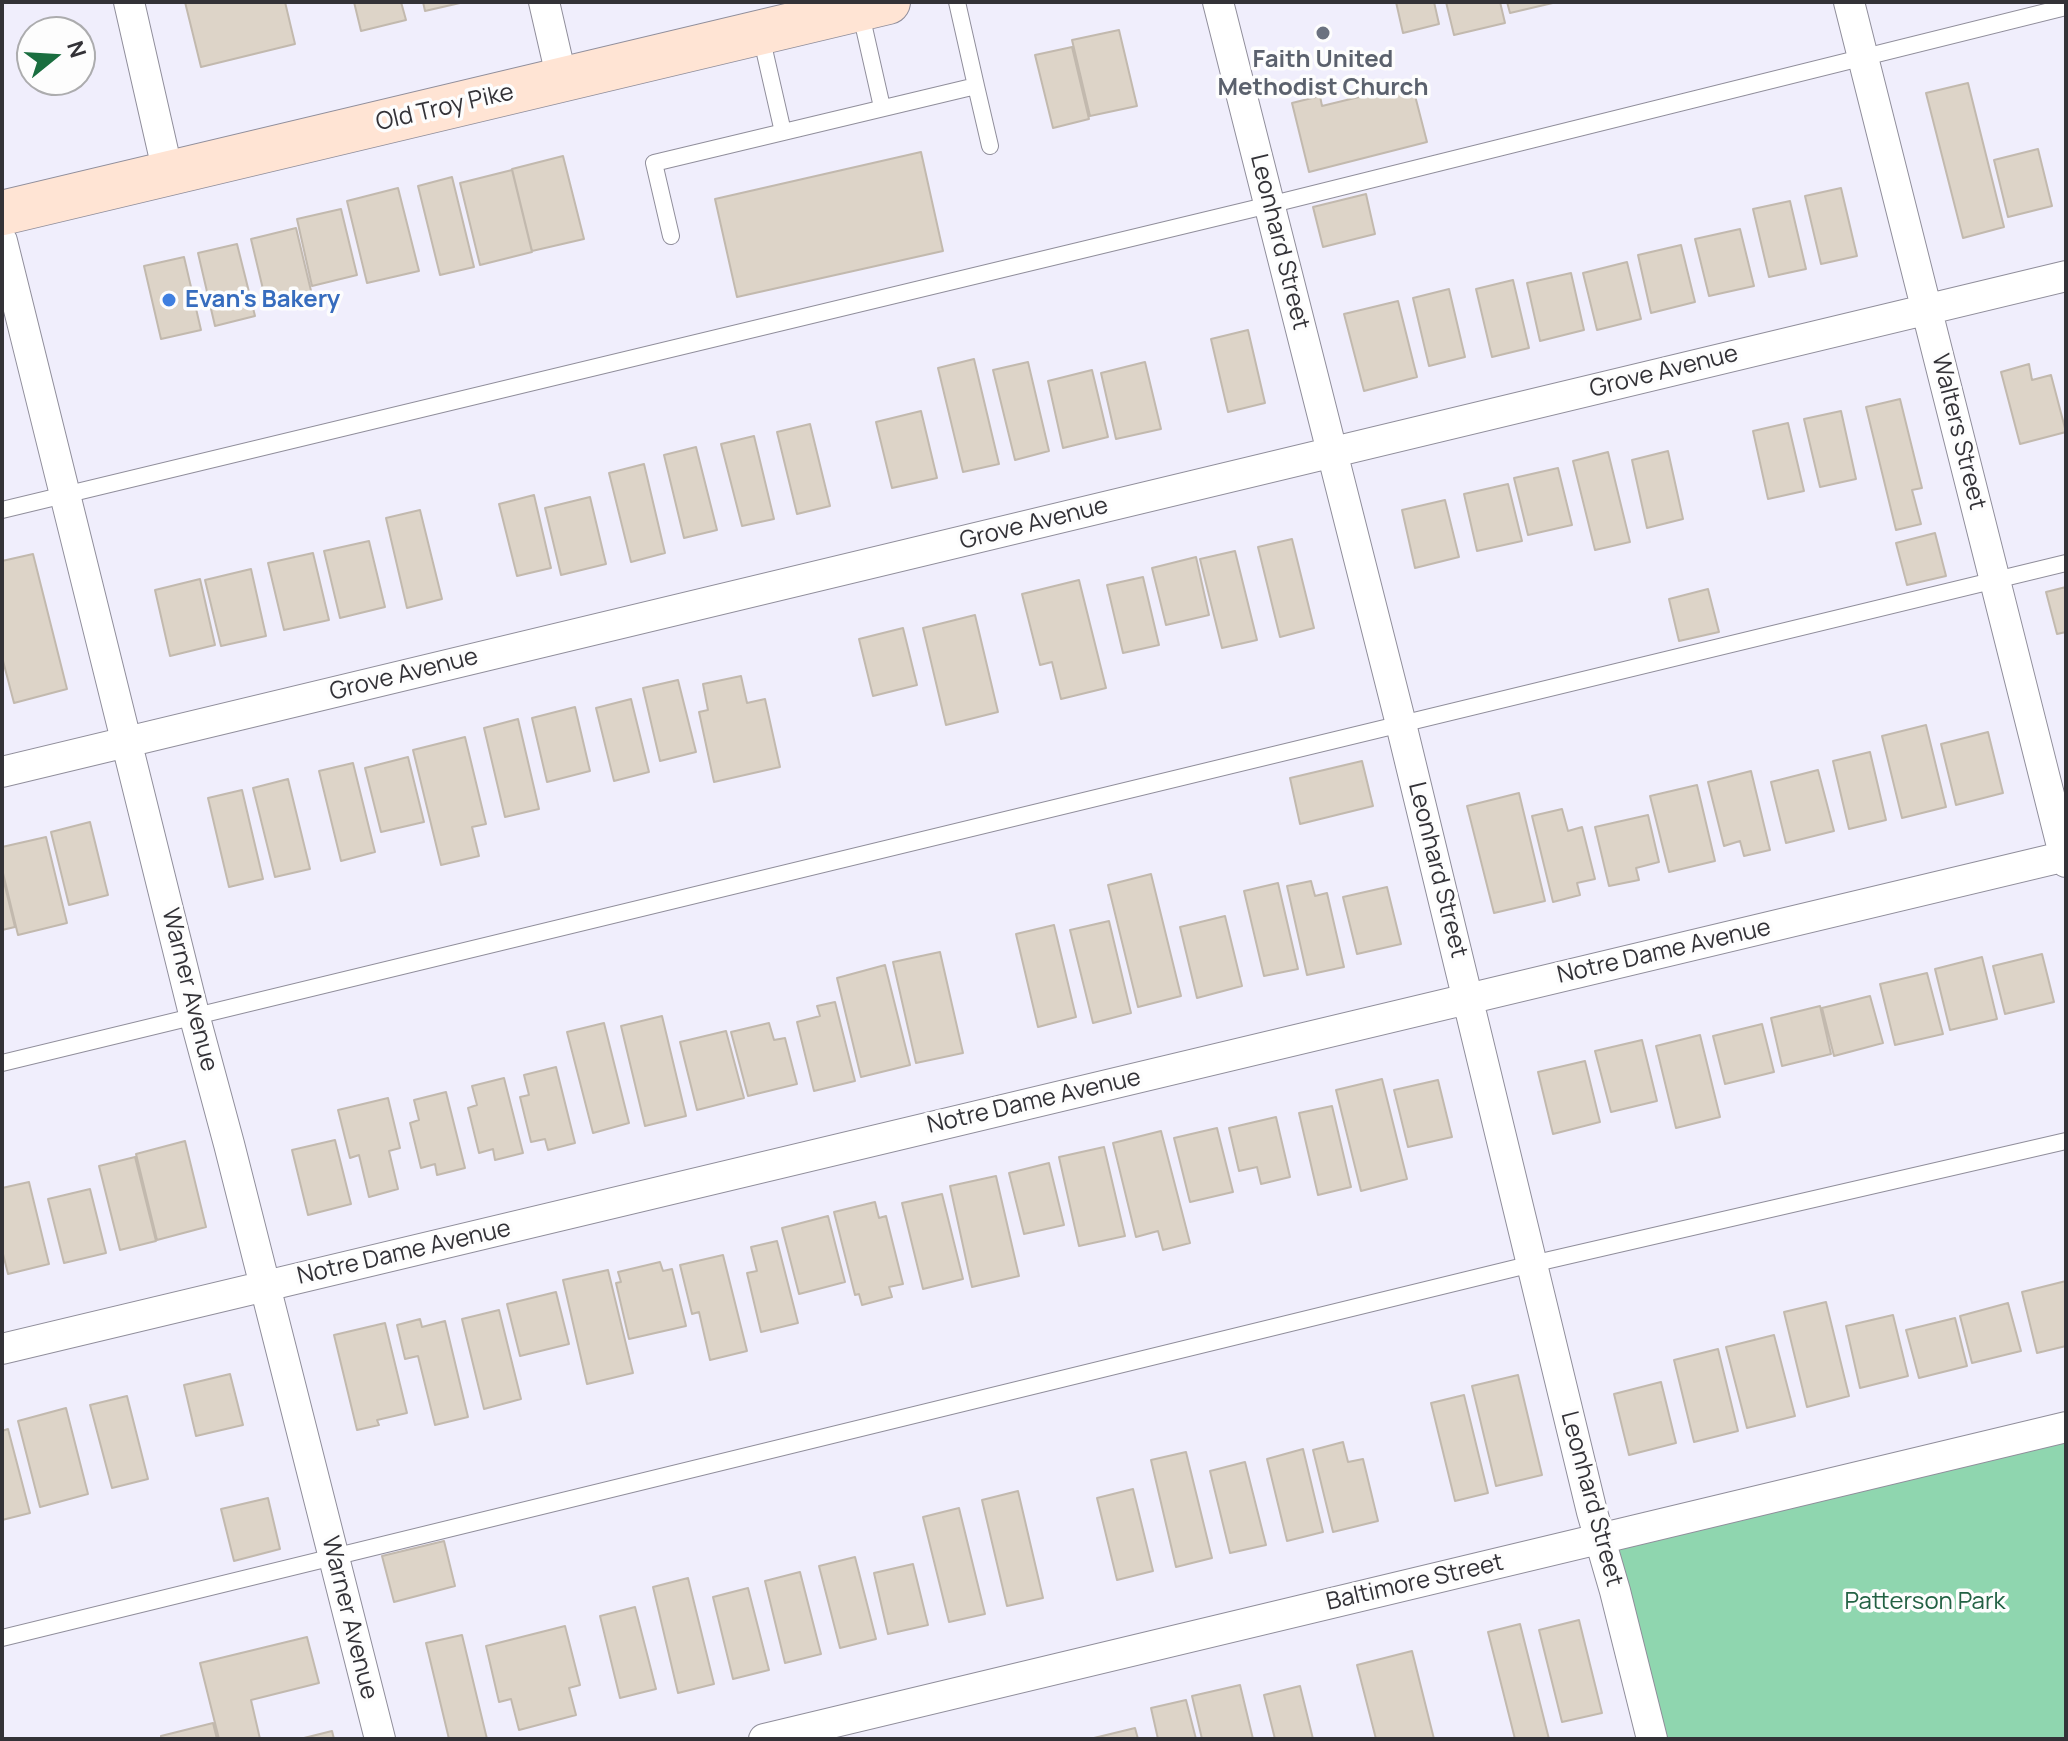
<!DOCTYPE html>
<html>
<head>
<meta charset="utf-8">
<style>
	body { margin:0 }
	#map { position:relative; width:2068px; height:1741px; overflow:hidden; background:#f0eefc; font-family:Manrope,sans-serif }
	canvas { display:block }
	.frame { position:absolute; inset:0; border:4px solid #333237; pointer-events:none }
	.north { position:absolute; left:16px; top:16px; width:80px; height:80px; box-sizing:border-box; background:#fdfdfd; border:2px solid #acacae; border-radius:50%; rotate:72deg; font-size:22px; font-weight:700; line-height:32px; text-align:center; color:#333237 }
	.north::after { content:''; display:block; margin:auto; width:28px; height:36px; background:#1a6e40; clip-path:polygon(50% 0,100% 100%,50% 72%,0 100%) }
</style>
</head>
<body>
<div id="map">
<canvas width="2068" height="1741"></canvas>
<div class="frame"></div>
<div class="north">N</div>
</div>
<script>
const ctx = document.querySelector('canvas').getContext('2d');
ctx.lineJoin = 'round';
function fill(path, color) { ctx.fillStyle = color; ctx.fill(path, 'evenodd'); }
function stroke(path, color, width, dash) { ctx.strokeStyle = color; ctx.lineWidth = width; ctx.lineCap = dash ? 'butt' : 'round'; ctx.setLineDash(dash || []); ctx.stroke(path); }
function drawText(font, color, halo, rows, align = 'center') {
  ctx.font = font + ' Manrope,sans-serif'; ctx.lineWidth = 7; ctx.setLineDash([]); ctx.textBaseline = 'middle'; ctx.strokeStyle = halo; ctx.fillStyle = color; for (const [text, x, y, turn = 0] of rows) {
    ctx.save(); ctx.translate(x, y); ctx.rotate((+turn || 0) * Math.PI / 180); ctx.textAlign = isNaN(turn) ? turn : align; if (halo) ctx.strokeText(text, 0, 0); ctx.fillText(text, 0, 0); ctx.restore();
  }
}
const green = new Path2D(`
	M2066,1427v312h-414l-52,-200z`);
const building = new Path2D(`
	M185,2h100l10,42 -94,23z
	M354,2h47l5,18 -45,11z
	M423,2h37v1l-35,8z
	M1396,2h38l5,22 -36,9z
	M1446,2h54l5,21 -51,12z
	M1507,2h50l-47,11z
	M1119,30l18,76 -47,10 -18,-76z
	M1072,47l17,72 -36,9 -18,-73z
	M1968,83l36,144 -41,11 -37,-145z
	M1412,84l15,58 -118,30 -17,-69 28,-7 2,10z
	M2038,149l14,57 -44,11 -14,-57z
	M921,152l22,99 -206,46 -22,-98z
	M563,156l21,83 -52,12 -20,-82z
	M512,170l20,82 -52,13 -20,-82z
	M452,177l22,90 -34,8 -22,-89z
	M398,188l21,83 -52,12 -20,-82z
	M1841,188l16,68 -36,8 -16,-68z
	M1366,194l9,40 -52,13 -10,-40z
	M1790,201l16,68 -37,8 -16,-68z
	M341,209l16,66 -45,11 -15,-67z
	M296,228l16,67 -45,11 -16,-67z
	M1740,229l14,57 -45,10 -14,-57z
	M237,244l18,72 -40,10 -17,-73z
	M1681,245l14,57 -44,11 -13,-58z
	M184,257l17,73 -40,9 -17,-73z
	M1627,262l14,57 -44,11 -14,-57z
	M1571,273l13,57 -44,11 -13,-58z
	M1513,280l16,68 -37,9 -16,-68z
	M1449,289l16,68 -36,9 -16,-68z
	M1398,301l19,76 -53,14 -20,-77z
	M1248,330l17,73 -37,9 -17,-73z
	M974,359l25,105 -36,8 -25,-104z
	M1028,362l21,89 -34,9 -22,-90z
	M1145,362l16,67 -45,10 -15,-66z
	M2029,364l3,16 19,-5 15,57 -46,12 -19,-72z
	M1092,370l16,67 -45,11 -15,-67z
	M1900,399l22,89 -10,2 9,34 -25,6 -30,-123z
	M921,411l16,67 -45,10 -16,-66z
	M1841,411l15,68 -36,8 -16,-68z
	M1788,423l16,68 -36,8 -15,-68z
	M810,424l20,82 -33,8 -20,-82z
	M754,436l20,83 -32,7 -21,-82z
	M696,447l21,83 -33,8 -20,-83z
	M1668,451l15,68 -36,9 -15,-68z
	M1608,452l22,90 -35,8 -22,-89z
	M644,464l21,89 -34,9 -22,-89z
	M1558,468l14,57 -44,10 -14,-57z
	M1508,484l14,57 -45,10 -13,-57z
	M534,495l17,73 -34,8 -18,-72z
	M590,497l16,67 -45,11 -16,-67z
	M1445,500l14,57 -44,11 -13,-58z
	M420,510l22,89 -35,9 -21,-90z
	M1935,533l11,43 -39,9 -11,-42z
	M1292,539l22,89 -34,9 -22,-90z
	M369,541l16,66 -45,11 -16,-67z
	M1235,551l22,89 -35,8 -22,-89z
	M313,553l16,67 -45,10 -16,-67z
	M33,554l34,135 -53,14 -12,-46v-96z
	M1196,557l13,58 -43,10 -14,-57z
	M251,569l15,67 -45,10 -16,-66z
	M1143,577l16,68 -36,8 -16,-68z
	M200,579l15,66 -45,11 -15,-66z
	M1079,580l27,108 -45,11 -9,-37 -12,3 -18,-71z
	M2066,587v45l-9,2 -11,-42z
	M1708,589l11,43 -40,9 -10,-42z
	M975,615l23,97 -52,13 -23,-97z
	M903,628l14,57 -44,11 -14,-57z
	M741,676l6,27 18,-4 15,68 -66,15 -15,-70 9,-2 -5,-26z
	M678,680l18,72 -36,9 -17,-73z
	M631,699l18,73 -35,9 -18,-73z
	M575,707l15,64 -43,11 -15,-64z
	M518,719l21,90 -34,8 -21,-89z
	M1926,725l20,82 -44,11 -20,-82z
	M1988,732l15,61 -47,12 -15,-61z
	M465,737l21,87 -14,3 7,29 -38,9 -28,-115z
	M1870,752l16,68 -37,9 -16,-68z
	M408,757l16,65 -43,10 -16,-64z
	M1362,761l11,45 -73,18 -10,-46z
	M353,763l22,89 -34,9 -22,-90z
	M1818,770l16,61 -48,12 -15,-61z
	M1751,771l19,79 -26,6 -4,-15 -16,5 -16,-64z
	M288,779l22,90 -35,8 -22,-89z
	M1697,785l18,76 -46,11 -19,-76z
	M242,790l21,89 -34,8 -21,-89z
	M1519,793l26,108 -51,12 -27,-107z
	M1562,809l6,22 14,-4 13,52 -18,4 3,12 -27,7 -21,-86z
	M1648,815l11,47 -23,6 3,12 -30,6 -14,-59z
	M90,822l18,73 -39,10 -18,-73z
	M46,837l21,86 -49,12 -16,-66v-22z
	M2,874l13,53 -13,3z
	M1151,874l30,122 -43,11 -30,-122z
	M1311,881l4,15 12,-3 17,74 -37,8 -20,-89z
	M1278,883l20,86 -34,7 -20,-85z
	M1387,887l14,57 -44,10 -14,-57z
	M1225,916l17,70 -45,12 -17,-71z
	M1109,921l22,92 -38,10 -23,-93z
	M1054,925l22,92 -38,10 -22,-93z
	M940,952l23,101 -47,10 -23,-101z
	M2042,954l12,48 -49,12 -12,-48z
	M1982,957l15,62 -47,11 -15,-61z
	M885,965l25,100 -49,12 -24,-99z
	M1927,973l16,61 -48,11 -15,-61z
	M1870,996l13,47 -49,13 -12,-48z
	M835,1002l20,79 -41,10 -17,-69 23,-6 -3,-10z
	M1820,1006l11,48 -49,12 -11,-48z
	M662,1016l24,100 -41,10 -24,-100z
	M604,1023l25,100 -36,10 -26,-101z
	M769,1023l5,17 11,-2 12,46 -49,12 -17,-64z
	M1762,1024l12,48 -49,12 -12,-48z
	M726,1031l18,67 -47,12 -17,-68z
	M1700,1035l20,82 -44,11 -20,-82z
	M1642,1040l15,61 -46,11 -16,-61z
	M1585,1061l15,61 -47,12 -15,-62z
	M556,1067l19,76 -27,7 -3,-11 -14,3 -11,-45 9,-2 -5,-20z
	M504,1078l19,75 -28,7 -2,-11 -14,4 -11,-45 9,-3 -5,-19z
	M1382,1079l25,100 -46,12 -25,-101z
	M1438,1080l14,57 -44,10 -14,-57z
	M446,1092l19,76 -28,7 -2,-11 -14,4 -11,-45 9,-3 -5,-20z
	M388,1098l12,50 -11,3 9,38 -29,8 -10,-42 -9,3 -12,-48z
	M1332,1106l19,81 -33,8 -19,-82z
	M1276,1117l14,60 -29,7 -4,-17 -18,4 -10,-43z
	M1217,1128l16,64 -43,10 -16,-64z
	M1161,1131l29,112 -27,7 -5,-19 -22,6 -23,-94z
	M335,1140l16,64 -43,11 -16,-65z
	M185,1141l21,86 -49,13 -21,-86z
	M1104,1147l21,89 -46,10 -20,-89z
	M135,1157l21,84 -36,9 -21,-84z
	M1049,1163l15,62 -40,9 -15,-61z
	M996,1176l23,100 -47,11 -22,-101z
	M29,1182l20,82 -41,10 -6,-24v-62z
	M90,1189l16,64 -42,10 -16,-64z
	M942,1194l21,85 -40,10 -21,-86z
	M875,1202l4,16 7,-2 17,68 -14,3 3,10 -30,8 -3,-11 -4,1 -21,-83z
	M828,1216l17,66 -46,12 -17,-66z
	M777,1241l21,82 -37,9 -14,-59 10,-2 -6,-24z
	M723,1255l24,96 -37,9 -11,-48 -7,2 -12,-49z
	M660,1262l3,9 9,-2 14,57 -57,13 -13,-56 5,-1 -3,-10z
	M608,1270l25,103 -46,11 -24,-104z
	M2066,1281v65l-29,7 -15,-61z
	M556,1292l13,52 -49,12 -13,-52z
	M1826,1302l23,94 -42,11 -23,-95z
	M2008,1303l13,48 -49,12 -12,-47z
	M499,1310l22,89 -37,10 -22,-90z
	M1893,1315l15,61 -48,12 -14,-62z
	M1955,1318l12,48 -48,12 -13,-48z
	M420,1319l2,8 23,-6 23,96 -33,8 -17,-69 -13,3 -8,-34z
	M385,1323l22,90 -30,7 2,5 -22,5 -23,-95z
	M1774,1335l21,81 -48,12 -21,-81z
	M1718,1349l20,82 -44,11 -20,-82z
	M230,1374l13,51 -47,11 -12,-51z
	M1518,1375l24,100 -46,11 -24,-100z
	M1661,1382l15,61 -47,12 -15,-61z
	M1464,1395l24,98 -33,8 -24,-98z
	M127,1396l21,83 -36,9 -22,-83z
	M66,1408l22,86 -48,13 -22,-86z
	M8,1429l22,84 -28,7v-89z
	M1343,1442l5,20 15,-3 15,62 -45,11 -20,-82z
	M1303,1449l20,83 -36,9 -20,-82z
	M1186,1452l26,106 -36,9 -25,-107z
	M1245,1462l21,83 -36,8 -20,-82z
	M1133,1489l20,82 -36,9 -20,-82z
	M1018,1491l25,107 -36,8 -25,-106z
	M268,1498l12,51 -46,12 -13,-52z
	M959,1508l26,106 -36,8 -26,-105z
	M444,1541l11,45 -61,16 -12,-46z
	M855,1557l21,82 -36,9 -21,-82z
	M913,1564l15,61 -40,9 -14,-61z
	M800,1572l21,82 -36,9 -20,-82z
	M688,1578l26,106 -36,9 -25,-106z
	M748,1588l21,82 -36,9 -20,-82z
	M635,1607l21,82 -36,9 -20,-82z
	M1579,1620l23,93 -40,9 -23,-92z
	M1520,1624l29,115h-34l-27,-107z
	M565,1626l15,59 -11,3 7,27 -57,15 -8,-31 -12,3 -13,-56z
	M462,1635l25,104h-38l-23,-96z
	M307,1637l12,46 -68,17 9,39h-41l-19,-76z
	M1412,1651l22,88h-58l-19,-74z
	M1240,1685l13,54h-51l-10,-43z
	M1300,1686l13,53h-38l-11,-44z
	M1186,1700l10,39h-38l-7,-31z
	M213,1723l4,16h-56v-3z
	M1135,1728l3,11h-44v-1z
	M332,1731l2,8h-34z`);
const lane = new Path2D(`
	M957,2l19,84
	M860,10l22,97
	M761,36l22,96
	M671,236l-17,-73 322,-77 14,60
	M2,510l1267,-305 797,-198
	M2,1063l2064,-500
	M2,1638l1530,-374 534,-123`);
const street = new Path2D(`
	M129,2l39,171
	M544,2l18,78
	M1218,2l183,722 191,788 23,79 37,148
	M1849,2l217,860
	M2,241l193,777 34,126 151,595
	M2,772l2064,-496
	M2,1349l2064,-493
	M764,1739l1302,-312`);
const secondary = new Path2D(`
	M2,213l886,-211`);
const markers = [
	[1323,33,8,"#6b7280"],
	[169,300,8,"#3f7fe0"]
];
const worshipNames = [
	["Faith United",1323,60],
	["Methodist Church",1323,88]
];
const streetNames = [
	["Old Troy Pike",445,108,-13],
	["Leonhard Street",1279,242,76],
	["Grove Avenue",1664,372,-14],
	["Walters Street",1958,432,76],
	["Grove Avenue",1034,524,-14],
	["Grove Avenue",404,675,-14],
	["Leonhard Street",1437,870,76],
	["Notre Dame Avenue",1664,952,-13],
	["Warner Avenue",189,990,76],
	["Notre Dame Avenue",1034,1102,-13],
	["Notre Dame Avenue",404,1253,-13],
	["Leonhard Street",1591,1499,75],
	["Baltimore Street",1415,1583,-13],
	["Warner Avenue",349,1618,76]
];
const shopNames = [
	["Evan's Bakery",185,300]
];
const parkNames = [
	["Patterson Park",1925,1602]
];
fill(green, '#8fd6af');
fill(building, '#ddd4c8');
stroke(building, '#c2b9ae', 2);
stroke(lane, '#908e9b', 18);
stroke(street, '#908e9b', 32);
stroke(secondary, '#908e9b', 46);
stroke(lane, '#fff', 16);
stroke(street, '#fff', 30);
stroke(secondary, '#ffe4d4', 44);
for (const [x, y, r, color] of markers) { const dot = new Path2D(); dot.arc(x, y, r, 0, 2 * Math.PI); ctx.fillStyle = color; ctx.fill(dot); stroke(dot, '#fdfdfd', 3); }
drawText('bold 24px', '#5b616d', '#fdfdfd', worshipNames);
drawText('24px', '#333237', '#fdfdfd', streetNames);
drawText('bold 24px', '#366cbe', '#fdfdfd', shopNames, 'left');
drawText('24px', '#226143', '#fdfdfd', parkNames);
</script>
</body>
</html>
